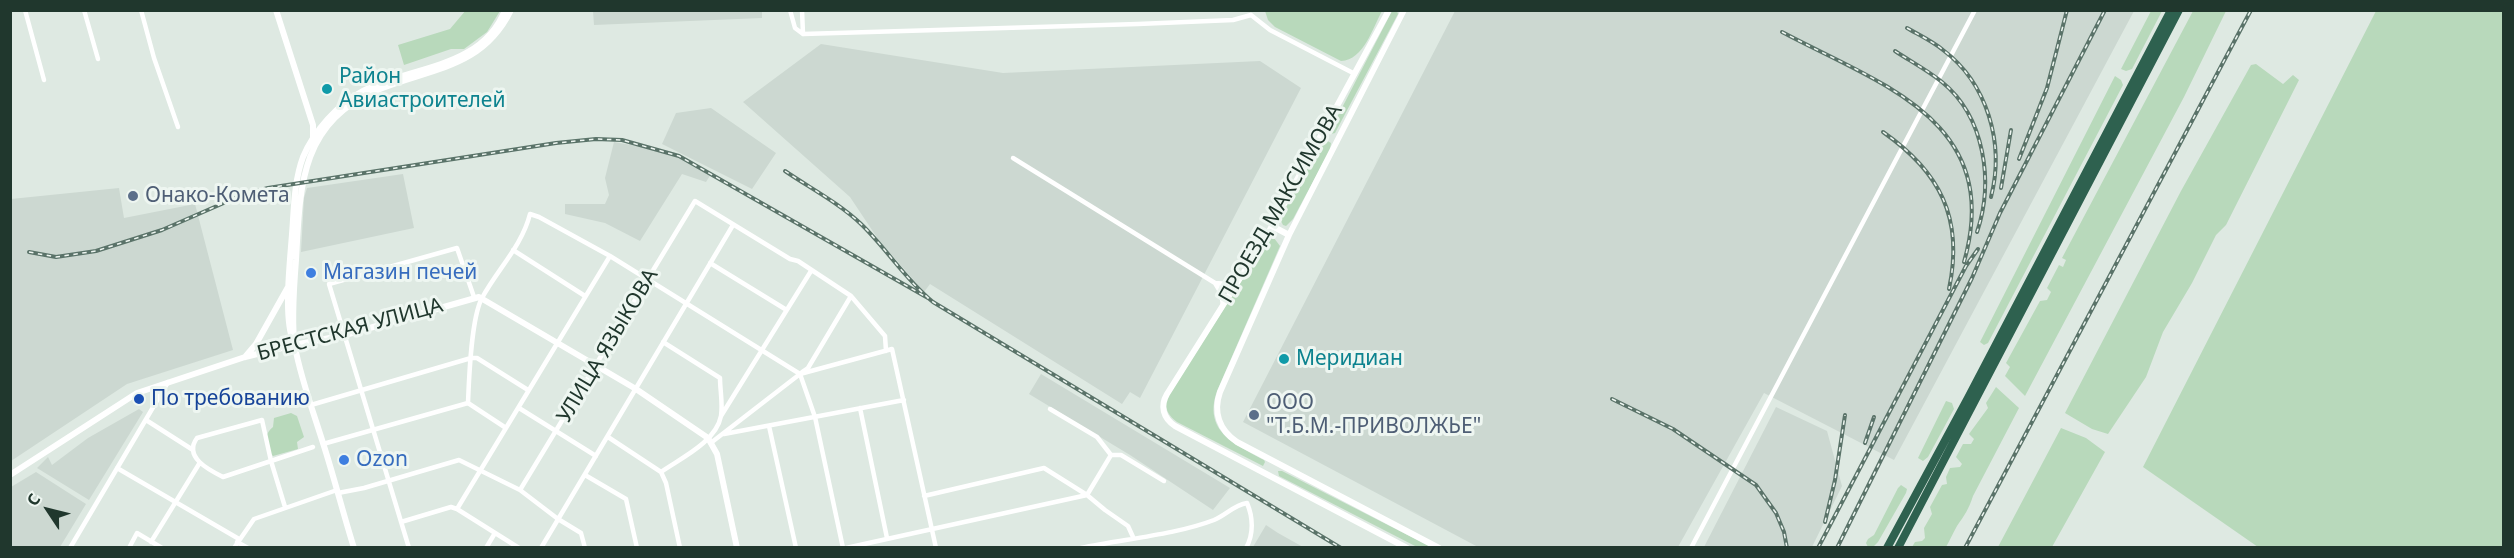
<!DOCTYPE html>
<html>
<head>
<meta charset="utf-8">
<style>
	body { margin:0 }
	#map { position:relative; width:2514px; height:558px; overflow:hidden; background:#dee9e2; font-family:"Noto Sans",sans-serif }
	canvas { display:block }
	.frame { position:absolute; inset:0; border:12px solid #20372d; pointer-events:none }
	.north { position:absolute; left:18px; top:480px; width:60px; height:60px; -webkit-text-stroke:4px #eef6f1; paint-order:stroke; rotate:305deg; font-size:16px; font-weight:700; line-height:24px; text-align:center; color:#20372d }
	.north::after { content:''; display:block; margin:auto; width:21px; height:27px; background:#20372d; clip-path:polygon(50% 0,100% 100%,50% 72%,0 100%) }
</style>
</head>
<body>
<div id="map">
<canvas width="2514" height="558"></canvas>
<div class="frame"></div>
<div class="north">С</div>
</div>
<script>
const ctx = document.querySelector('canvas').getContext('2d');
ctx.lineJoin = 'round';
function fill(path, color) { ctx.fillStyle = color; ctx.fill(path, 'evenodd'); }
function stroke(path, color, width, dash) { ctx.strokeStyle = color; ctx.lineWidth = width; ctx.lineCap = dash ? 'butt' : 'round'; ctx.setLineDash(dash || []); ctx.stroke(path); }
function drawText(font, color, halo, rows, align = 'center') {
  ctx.font = font + ' "Noto Sans",sans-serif'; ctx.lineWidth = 6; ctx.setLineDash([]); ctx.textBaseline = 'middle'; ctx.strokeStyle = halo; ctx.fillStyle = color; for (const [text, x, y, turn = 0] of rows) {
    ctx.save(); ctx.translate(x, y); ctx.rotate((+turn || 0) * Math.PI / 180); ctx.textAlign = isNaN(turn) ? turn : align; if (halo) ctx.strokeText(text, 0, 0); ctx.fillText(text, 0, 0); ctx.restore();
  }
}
const built = new Path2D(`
	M762,11v7l-168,7 -1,-14z
	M1455,11h679l-240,449 -130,-67 -86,154h-200l-235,-125z
	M821,44l182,29 257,-12 41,27 -161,310 -10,-6 -8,12 -192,-120 -6,8 -46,-53 -28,-42 -107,-95z
	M711,108l65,45 -24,36 -90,-45 14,-31z
	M614,142l52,9 45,23 -5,8 -24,-8 -42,67 -35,-18 -40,-9v-10h40l4,-9 -4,-17z
	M403,174l11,54 -113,24 3,-54 3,-10z
	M119,188l5,30 71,-14 38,146 -106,34 -116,77v-262z
	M1041,374l189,114 -17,22 -83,-55 -101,-61z
	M1776,407l51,24 15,55 -30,61h-108z
	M139,409l4,3 -54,88 -52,-32 11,-11 4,8 36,-27z
	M36,472l50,32 -26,43h-49v-60z
	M1266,525l12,8 25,14h-50z`);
const green = new Path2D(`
	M466,10l34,1 -13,21 -23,17h-13l-47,16 -6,-20 52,-16z
	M1265,11v-1l117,1c-9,16 -18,49 -41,50l-66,-34 -7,-7z
	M1392,11h5l1,3 -63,119 -4,1 -1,-3z
	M2151,11h11l-30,58 -6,2 -5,-2z
	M2193,11h33l-42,86 -159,299 -20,-20 5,-9 -4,-4 34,-62 7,-1 4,-8 -4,-4 12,-23 4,2 3,-7 -4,-2z
	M2376,11h127v536h-245l-115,-80z
	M2256,64l27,20 10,-9 6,5 -73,145 -10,10 -24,48 -29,49 -17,45 -38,57 -16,-5 -27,-16 116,-222 70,-126z
	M2115,76l6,4 2,5 -135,258 -4,2 -4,-3z
	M1324,139l7,4 -1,7 -37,69 -7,7 -3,-1 -2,-4 2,-8z
	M1274,238l6,8 -63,145c-14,40 17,53 47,69l1,2 -2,4 -86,-44c-8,-6 -12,-12 -11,-22l102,-161z
	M1996,387l23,21 -46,88c-4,13 -9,20 -16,30 -4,7 -7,14 -11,21h-34l3,-5 7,-1 3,-3 -1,-10 8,-14 -2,-7 12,-22 5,-1 -1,-7 4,-9 10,-1 2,-3 -6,-7 7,-13h8l3,-5 -5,-5 19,-26 -2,-5z
	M1946,401l6,2 2,6 -26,48 -5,4 -5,-3z
	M291,413l6,3 7,21 -7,5 1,7 -25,7 -3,-3c-3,-11 -7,-18 3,-26l1,-9z
	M2061,428l25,10 19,14 -53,95h-54z
	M1278,471h4l149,76h-14l-138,-71z
	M1901,485l6,4 -1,4 -28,49 -5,5h-5l-2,-4 2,-4 6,-4 24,-47z`);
const street = new Path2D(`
	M25,10l19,70
	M84,10l14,49
	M141,10l13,48 24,69
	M790,10l5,18 8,6
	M802,10l1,24
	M1251,15l19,15 85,44
	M803,34l335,-10 95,-4 18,-5
	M1013,158l202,125 13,1 10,-3
	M513,250l72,46
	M710,263l75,46
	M1215,283l6,10 2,12
	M802,372l6,-4 43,-72
	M468,403c1,-24 3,-85 14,-105 15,-28 40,-52 48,-84l9,3 71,39 190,118 15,43 28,131
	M311,405l160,-47h6l51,32
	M519,408l77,48
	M860,408l27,130
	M1050,409l47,28 14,18h10l43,26
	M721,416l90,-145
	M146,420l47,30
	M769,426l27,122
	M724,434l180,-34
	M608,437l53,35 5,11 14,65
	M712,442l88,-68 92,-25 44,199
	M323,444l145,-41 38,25
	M117,468l122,71
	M661,472c20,-14 55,-30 60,-56 2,-12 -1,-26 -1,-38l-57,-36
	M585,475l41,24 11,49
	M520,490l175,-289 95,58 8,2 53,35 34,40 1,15
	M338,493l26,-5 95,-28 61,30 38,29 23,14 4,15
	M924,496l120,-28 43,27 18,15 23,16 5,11
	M285,507l-14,-46 -9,-41 -65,18c-14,19 12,32 26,39l90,-30
	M457,509l153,-253
	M401,522l50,-15 6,2 62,39
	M151,542l48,-78
	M237,542l11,6
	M70,548l98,-166
	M129,548l8,-15 25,15
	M234,548l20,-29 83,-29
	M409,548l-80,-264 128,-36 17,49
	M486,548l9,-15
	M541,548l192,-323
	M846,548l241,-53 24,-40
	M1081,548c42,-9 94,-13 133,-28 12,-5 20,-15 33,-17 6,14 7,31 -1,45
	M1691,548l284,-538`);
const secondary = new Path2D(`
	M276,10l37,115v13
	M1389,10l-123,227 -99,157c-7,12 -4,24 8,32l232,122
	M1404,10l-115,225 -69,157c-7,20 -1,38 17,50l202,106
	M1272,226l17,9
	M292,338c-8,-26 -2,-76 0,-104 2,-25 2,-53 11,-77 11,-26 35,-53 60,-66 48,-25 119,-22 142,-81
	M245,357l11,-13 32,-57
	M10,475l127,-82 108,-36 49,-12 51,-10 134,-38 157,92 72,49 9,16 20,94
	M354,548c-11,-35 -20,-71 -31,-105 -10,-32 -22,-64 -28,-96 -4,-24 -1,-62 1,-87 4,-70 3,-136 79,-169 53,-23 107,-21 136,-81`);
const highway = new Path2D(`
	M1887,548l81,-150 203,-388
	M1898,548l281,-538`);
const rail = new Path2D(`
	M1907,28c12,7 25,13 36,22 44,33 62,93 48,147
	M1782,32c100,53 222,89 182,230
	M1895,51c15,10 32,19 47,31 43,35 52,100 35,150
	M1883,132c57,40 81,86 66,157
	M2019,159l28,-71 20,-78
	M785,171c25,17 54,32 76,53 25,24 44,55 72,78l408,246
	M2001,188l10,-58
	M29,252l27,5 40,-6 66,-21 80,-35 26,-7 288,-45 40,-4 26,1 57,16 249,142
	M1612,399l61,30 83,56 20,28 8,19 3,16
	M1865,443l9,-26
	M1825,522l10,-42 10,-65
	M1818,548l148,-282 12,-17
	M1837,548l135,-270 28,-65 105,-203
	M1965,548l286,-538`);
const markers = [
	[327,89,6,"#0f9aa8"],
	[133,196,6,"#5c6f8a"],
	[311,273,6,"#3f7fe0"],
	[1284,359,6,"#0f9aa8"],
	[139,399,6,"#1a4fb4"],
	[1254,415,6,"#5c6f8a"],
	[344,460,6,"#3f7fe0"]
];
const cultureNames = [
	["Район",339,77],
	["Авиастроителей",339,101],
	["Меридиан",1296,359]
];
const serviceNames = [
	["Онако-Комета",145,196],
	["ООО",1266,403],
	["\"Т.Б.М.-ПРИВОЛЖЬЕ\"",1266,427]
];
const streetNames = [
	["ПРОЕЗД МАКСИМОВА",1281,204,-60],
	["БРЕСТСКАЯ УЛИЦА",350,330,-15],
	["УЛИЦА ЯЗЫКОВА",608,346,-59]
];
const shopNames = [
	["Магазин печей",323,273],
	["Ozon",356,460]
];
const transitNames = [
	["По требованию",151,399]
];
fill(built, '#ccd8d1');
fill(green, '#b8d9bb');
stroke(street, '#fff', 4.5);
stroke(secondary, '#fff', 6);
stroke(highway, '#2e614f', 8);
stroke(rail, '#5a7369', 4);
stroke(rail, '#eef6f1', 1.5, [4.5]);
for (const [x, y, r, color] of markers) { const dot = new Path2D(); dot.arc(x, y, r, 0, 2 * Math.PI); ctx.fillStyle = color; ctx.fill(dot); stroke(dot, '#eef6f1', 2); }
drawText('21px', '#0d838f', '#eef6f1', cultureNames, 'left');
drawText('21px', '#4e5e75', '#eef6f1', serviceNames, 'left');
drawText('21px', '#20372d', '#eef6f1', streetNames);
drawText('21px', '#366cbe', '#eef6f1', shopNames, 'left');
drawText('21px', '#164399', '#eef6f1', transitNames, 'left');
</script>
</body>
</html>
